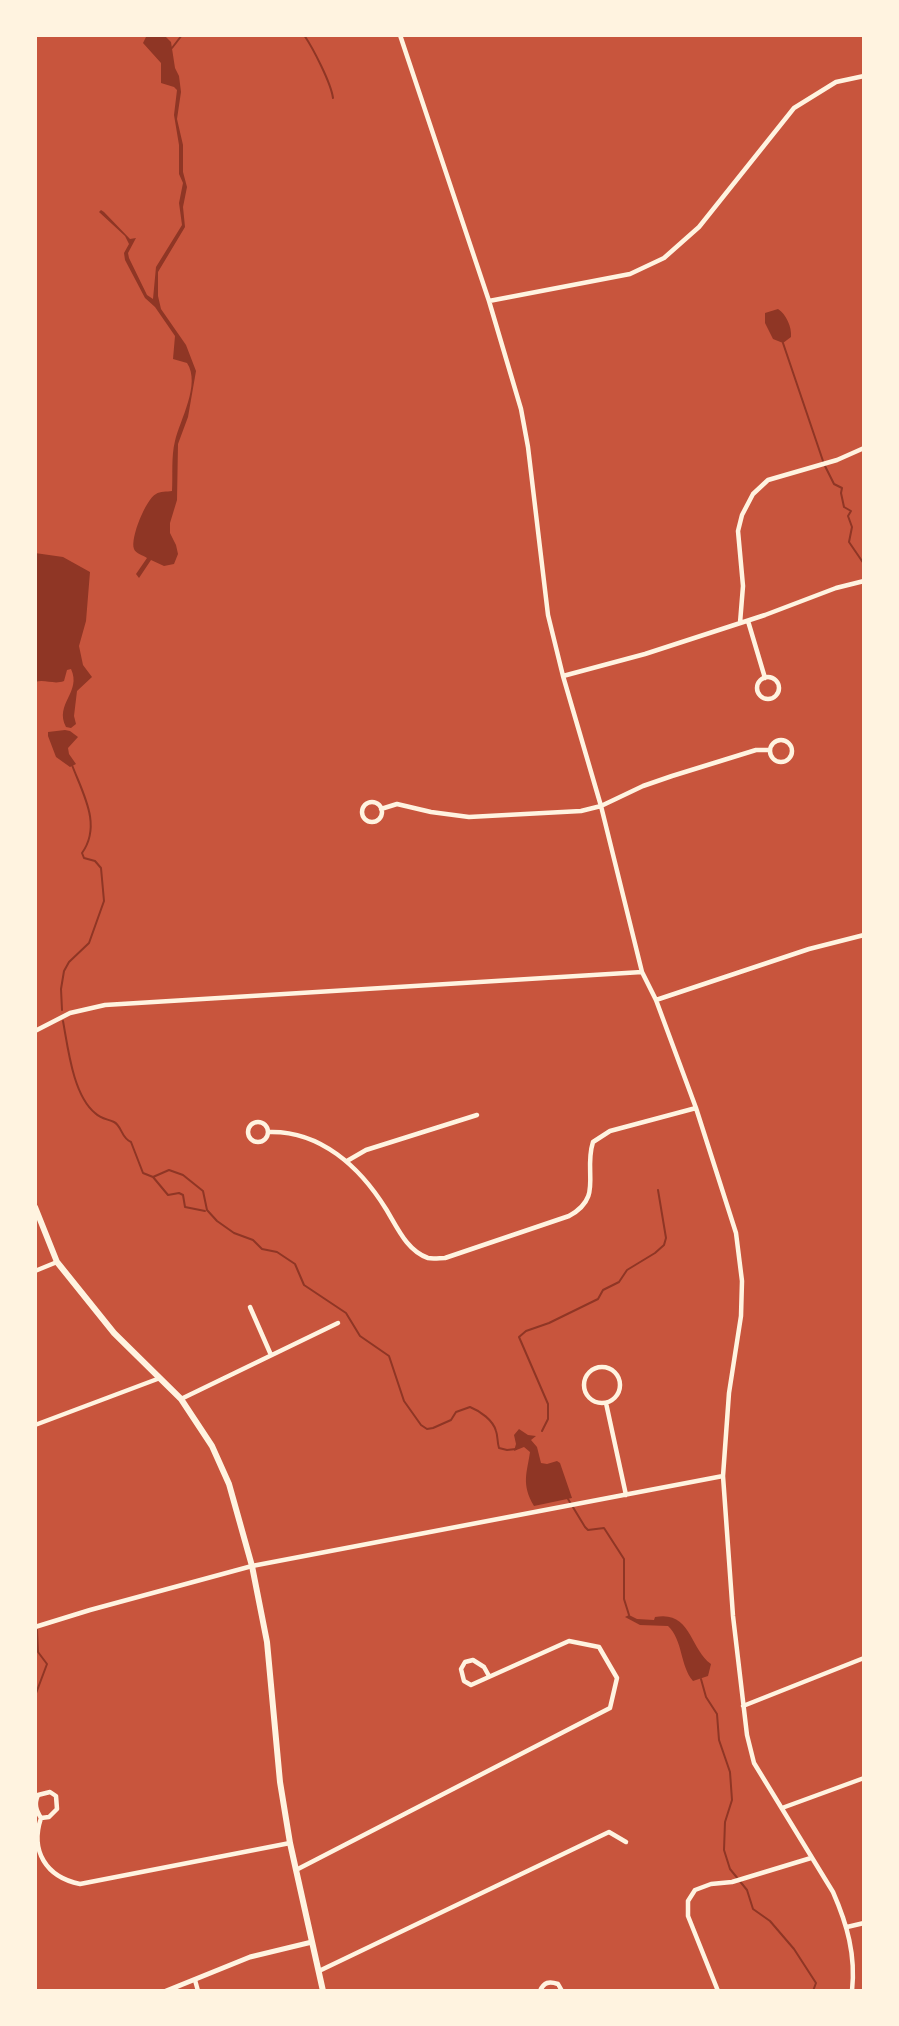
<!DOCTYPE html>
<html>
<head>
<meta charset="utf-8">
<style>
	body { margin:0 }
	#map { position:relative; width:899px; height:2026px; overflow:hidden; background:#c8553d; font-family:Manrope,sans-serif }
	canvas { display:block }
	.frame { position:absolute; inset:0; border:37px solid #fff3e0; pointer-events:none }
</style>
</head>
<body>
<div id="map">
<canvas width="899" height="2026"></canvas>
<div class="frame"></div>
</div>
<script>
const ctx = document.querySelector('canvas').getContext('2d');
ctx.lineJoin = 'round';
function fill(path, color) { ctx.fillStyle = color; ctx.fill(path, 'evenodd'); }
function stroke(path, color, width, dash) { ctx.strokeStyle = color; ctx.lineWidth = width; ctx.lineCap = dash ? 'butt' : 'round'; ctx.setLineDash(dash || []); ctx.stroke(path); }
const water = new Path2D(`
	M147,35h17l7,7 4,26 4,8 2,16 -4,27 6,26v27l4,15 -4,20 2,20 -27,45v24l3,13 25,36 10,26 -8,46 -10,27 -1,56 -7,23v10l6,12 2,9 -4,10 -10,2 -13,-6 -12,18 -3,-4 11,-16c-4,-3 -11,-4 -13,-9 -4,-11 12,-50 22,-55 4,-3 11,-2 16,-3 1,-16 -1,-34 3,-50 5,-21 26,-57 12,-78l-14,-4 2,-23 -20,-29 -10,-9 -20,-38 -1,-7 5,-9 -4,-8 -26,-24 2,-2 3,2 26,27 6,-1 -8,15 1,5 18,37 6,4 3,-32 26,-42 -3,-22 4,-20 -4,-9v-29l-5,-30 3,-25 -3,-3 -13,-4v-20l-18,-20z
	M778,309c8,5 14,18 13,28l-8,6 -10,-4 -8,-16v-10z
	M35,553l28,4 27,15 -4,49 -7,25 4,19 9,12 -15,14 -3,25 2,8 -5,4 -5,-1c-12,-23 16,-35 5,-58l-4,1 -3,11c-10,4 -19,-2 -29,1z
	M65,730l5,1 8,6 -10,11 1,6 7,10 -6,3 -14,-10 -8,-21v-4z
	M519,1429l9,6 8,1 -5,4 6,7 4,16 6,1 10,-3 3,2 12,35 -38,8c-13,-22 -7,-33 -4,-54l-6,-5 -10,4 2,-7 -2,-9z
	M629,1615l8,4 17,1 1,-3c36,-7 35,32 56,47l-3,12 -15,5c-13,-15 -10,-41 -25,-55l-28,-1 -15,-8z`);
const stream = new Path2D(`
	M304,35c9,13 27,48 29,63
	M172,48l10,-13
	M783,343l40,118
	M825,466l9,18 8,4 -1,5 3,14 7,4 -3,5 4,11 -3,15 15,22
	M62,1010l-1,-21 3,-18 5,-9 20,-19 15,-42 -3,-33 -6,-7 -11,-3 -2,-5c20,-28 1,-59 -10,-88
	M63,1021c5,27 10,74 32,92 6,6 13,6 19,9 8,4 7,16 17,20l12,31 10,4 16,-7 14,5 20,16 4,19 10,11 17,12 19,7 9,9 15,3 18,12 9,21 42,28 14,23 29,20 15,45 17,24 6,4 6,-1 18,-8 5,-8 14,-5c10,4 23,13 26,24 2,5 1,11 3,17l8,2 9,-1
	M153,1177l15,18 11,-2 4,2 2,12 20,4
	M542,1431l6,-12v-15l-29,-67 7,-6 23,-8 49,-24 5,-9 16,-8 8,-12 28,-17 9,-8 2,-7 -8,-48
	M568,1499l17,28 3,3 16,-2 20,31v40l5,16
	M701,1679l5,18 11,17 2,26 11,32 2,28 -7,22 -1,28 6,19 17,21 6,19 17,12 24,28 22,34 -3,8
	M35,1696l12,-32 -9,-12 -1,-22`);
const minor = new Path2D(`
	M400,35l89,266 32,108 7,38 20,168 15,61 38,130 41,166 14,28 40,108 40,125 6,48 -1,35 -12,77 -6,83 10,140 14,119 7,28 79,129c14,32 23,63 19,99
	M489,301l141,-27 34,-16 35,-31 95,-119 42,-26 28,-6
	M748,621l17,57
	M740,623l3,-37 -5,-55 4,-16 11,-21 15,-14 69,-20 27,-12
	M563,676l82,-22 120,-39 71,-27 28,-7
	M757 688a11 11 0 1 1 22 0a11 11 0 1 1-22 0Z
	M770 751a11 11 0 1 1 22 0a11 11 0 1 1-22 0Z
	M362 812a10 10 0 1 1 20 0a10 10 0 1 1-20 0Z
	M381,809l16,-5 34,8 38,5 112,-6 20,-5 42,-20 29,-10 84,-26h14
	M656,1000l153,-51 55,-14
	M35,1031l35,-18 35,-8 537,-33
	M248 1132a10 10 0 1 1 20 0a10 10 0 1 1-20 0Z
	M268,1132c52,-2 92,35 118,77 11,18 21,42 42,49 5,1 12,0 17,0l124,-42c35,-19 14,-43 24,-74l17,-11 86,-23
	M347,1161l19,-11 111,-35
	M35,1271l22,-9
	M250,1307l21,48
	M584 1385a18 18 0 1 1 36 0a18 18 0 1 1-36 0Z
	M181,1399l157,-76
	M606,1403l20,92
	M35,1425l125,-47
	M35,1627l55,-17 162,-44 471,-90
	M743,1706l121,-48
	M782,1808l82,-30
	M41,1818l8,-1 8,-8 -1,-13 -6,-4 -12,3c-4,9 -2,15 3,23 -11,33 5,59 39,66l210,-41
	M296,1870l314,-162 7,-30 -18,-31 -30,-6 -98,44 -7,-4 -3,-12 4,-7 8,-2 11,7 5,9
	M847,1927l17,-4
	M319,1971l290,-139 17,10
	M195,1980l3,11
	M540,1991c4,-9 9,-10 18,-7l4,7
	M718,1991l-30,-75v-15l7,-11 16,-6 21,-2 79,-24`);
const tertiary = new Path2D(`
	M166,1991l84,-34 62,-15`);
const primary = new Path2D(`
	M35,1207l22,55 57,71 67,66 31,47 17,38 23,82 15,76 13,140 10,61 33,148`);
fill(water, '#8f3625');
stroke(stream, '#8f3625', 2);
stroke(minor, '#fff3e0', 4.5);
stroke(tertiary, '#fff3e0', 5);
stroke(primary, '#fff3e0', 6);
</script>
</body>
</html>
